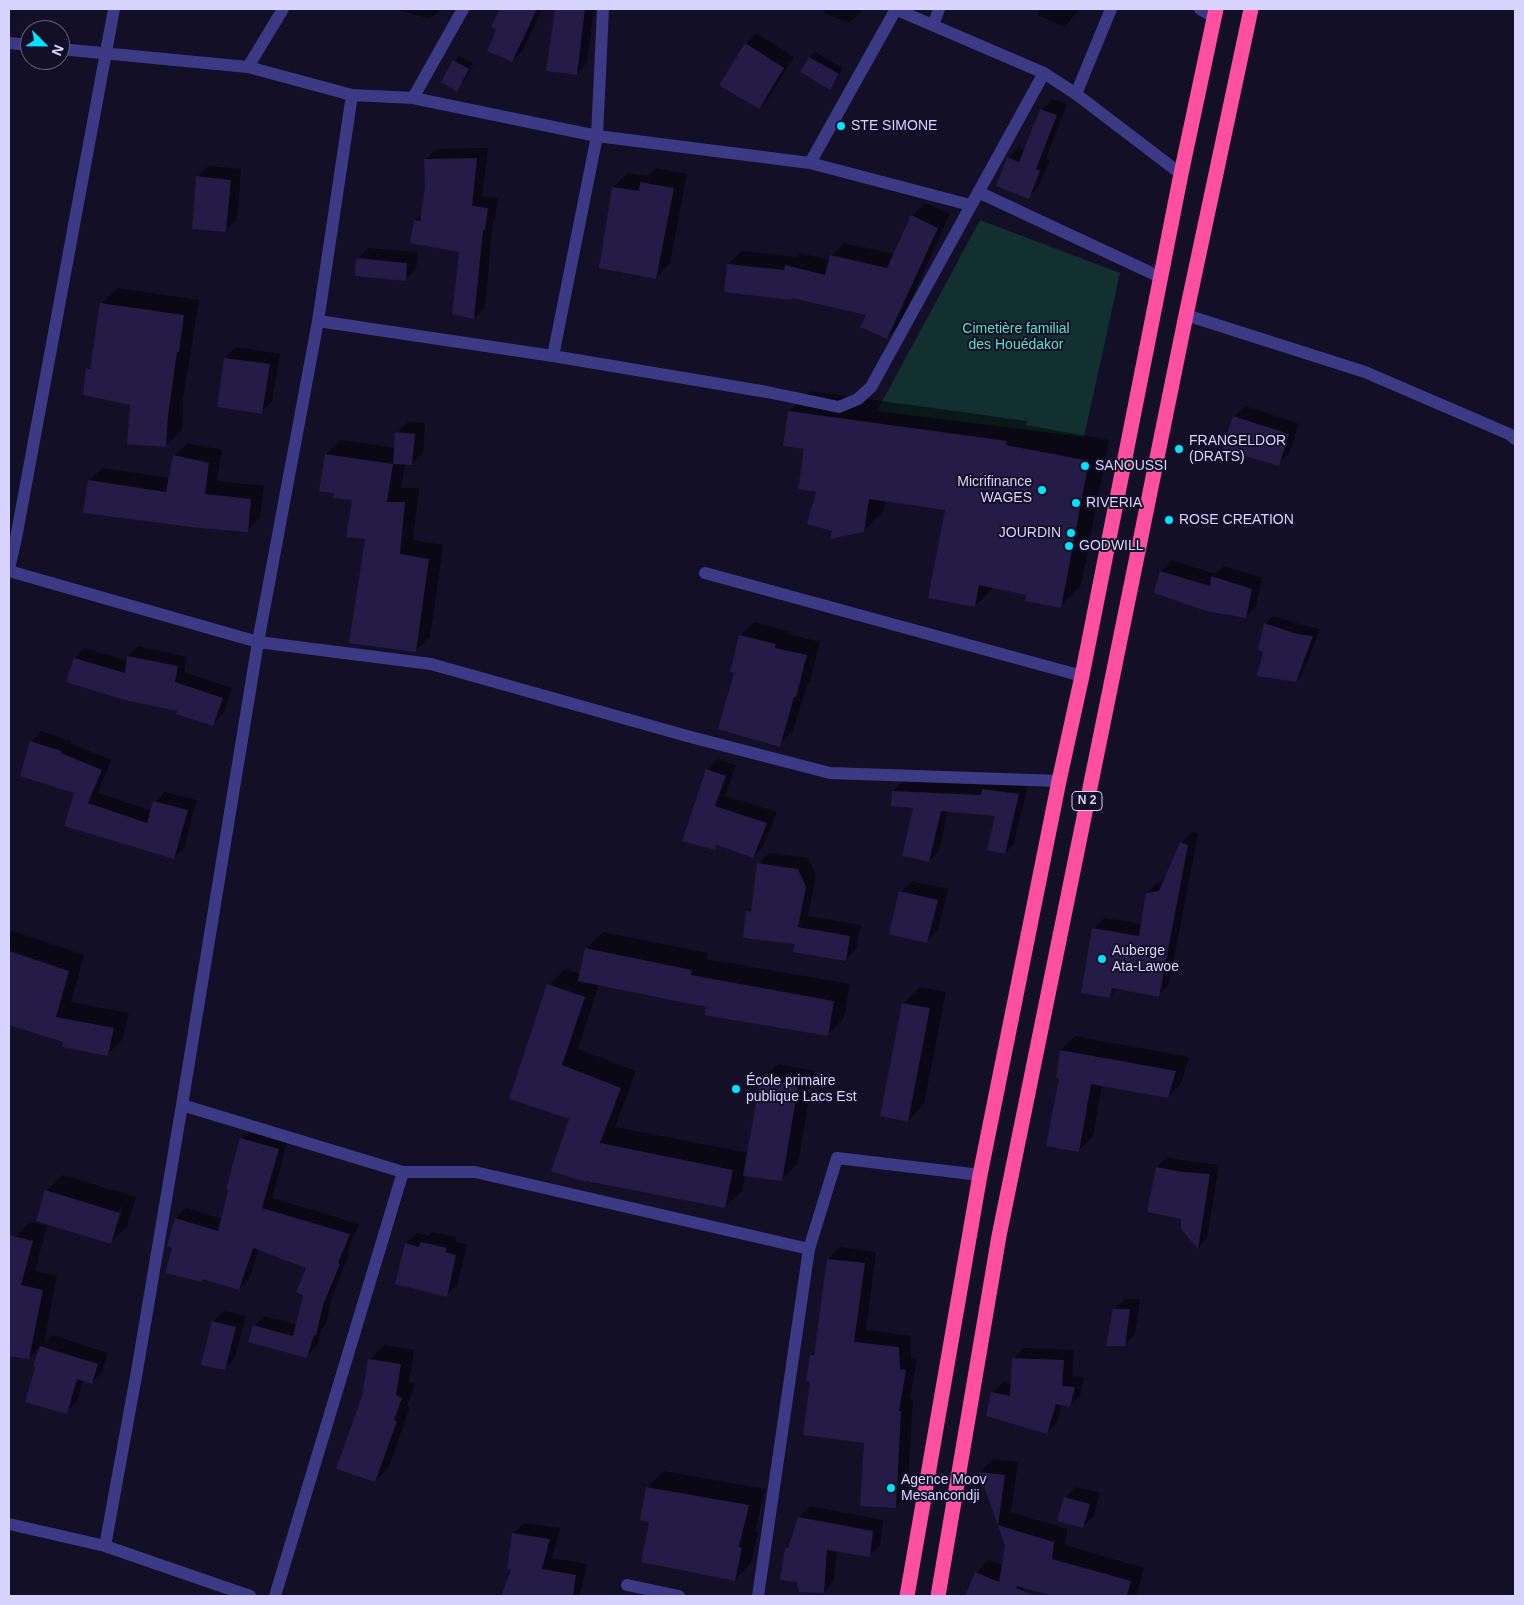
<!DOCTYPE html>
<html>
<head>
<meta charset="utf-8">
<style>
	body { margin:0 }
	#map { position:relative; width:1524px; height:1605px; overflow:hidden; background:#130f26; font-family:Helvetica,sans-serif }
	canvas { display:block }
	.frame { position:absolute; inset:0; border:10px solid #d9d4ff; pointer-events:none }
	.north { position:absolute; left:20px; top:20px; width:50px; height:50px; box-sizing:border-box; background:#130f26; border:1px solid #625e7d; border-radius:50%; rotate:113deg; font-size:14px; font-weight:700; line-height:20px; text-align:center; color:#d9d4ff }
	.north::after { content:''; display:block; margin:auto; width:18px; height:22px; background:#00e5ff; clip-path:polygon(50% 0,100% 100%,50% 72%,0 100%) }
</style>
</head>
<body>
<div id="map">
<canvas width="1524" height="1605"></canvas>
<div class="frame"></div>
<div class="north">N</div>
</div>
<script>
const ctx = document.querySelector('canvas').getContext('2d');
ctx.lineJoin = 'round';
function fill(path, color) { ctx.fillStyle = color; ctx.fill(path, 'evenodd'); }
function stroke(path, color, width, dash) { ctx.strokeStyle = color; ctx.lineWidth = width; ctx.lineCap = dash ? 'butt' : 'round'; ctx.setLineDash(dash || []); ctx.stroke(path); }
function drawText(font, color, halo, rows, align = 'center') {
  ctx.font = font + ' Helvetica,sans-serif'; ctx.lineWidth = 4; ctx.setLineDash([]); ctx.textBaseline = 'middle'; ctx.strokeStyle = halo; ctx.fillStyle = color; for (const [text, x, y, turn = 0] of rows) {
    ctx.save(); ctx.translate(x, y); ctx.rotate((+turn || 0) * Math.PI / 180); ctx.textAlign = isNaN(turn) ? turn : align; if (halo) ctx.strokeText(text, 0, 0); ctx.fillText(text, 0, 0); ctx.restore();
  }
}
const green = new Path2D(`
	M980,220l140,53 -36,164 -207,-26z`);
const shadow = new Path2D(`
	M395,9h46l-11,10z
	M501,9h41l-19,41 -11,11 -15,-32 -5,-2z
	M556,9h38l-7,54 -10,11 -29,-4z
	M825,9h37l-2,4 -11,10 -25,-10z
	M1040,9h39l-14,18 -28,-12z
	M756,33l38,24 -25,40 -10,11 -13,-64z
	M815,52l28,16 -8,15 -5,5 -28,-16 8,-15z
	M459,56l15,8 -12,21 -5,5 -3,-29z
	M1052,99l15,5 -21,54 4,2 -11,26 -11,11 -20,-39 11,-11 6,3 16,-40z
	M488,148l-6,48 16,2 -3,20 -2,3 -8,86 -11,11 -14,-67 -45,-31 7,-6 4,-26v-29l10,-10z
	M208,166l33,3 -4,50 -11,11 -29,-53z
	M656,168l31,6 -17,89 -14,15 -43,-90 14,-15 21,3z
	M925,203l25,11 -50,110 -13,14 -19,-24 -75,-17 -2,2 -63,-35 14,-13 53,6 4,-4 31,7 1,-4 13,-13 51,11 17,-38z
	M368,248l50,4 -2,17 -11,11 -47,-21z
	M117,288l82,12 -16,100 -1,30 -16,15 -35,-41 -43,-35 4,-5 9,-60z
	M236,347l44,7 -8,47 -11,11 -43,-6 7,-48z
	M810,391l217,30 -1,4 83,15 -28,146 -20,20 -33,-12 -34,-7 -19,19 -29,-97 -61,-9 -1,11 -21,20 -30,-1 -15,-39 -13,-43 -16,-36z
	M1245,406l54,18 -10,29 -11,11 -44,-47z
	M407,422l18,1 -2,30 -11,11 -7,-1 -4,25h18l-6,52 30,5 -13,92 -15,14 -49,-113 -13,-39 -18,-7 -9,-38 15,-14 55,8 1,-15z
	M188,443l34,7 -5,31 47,5 -4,31 -13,14 -158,-50 13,-13 68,10 4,-22z
	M1172,560l43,14 8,-8 39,12 -6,28 -11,11 -89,-25 5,-21z
	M1273,616l33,10 14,3 -17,44 -8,8 -31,-30 2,-27z
	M754,622l35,9 -1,3 32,8 -10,40 -3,3 -14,46 -14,14 -43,-73 4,-36z
	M138,646l49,11 -3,15 48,16 -9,26 -10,10 -34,-14 -104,-52 10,-10 43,13v-5z
	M41,731l30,10 -1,2 41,17 -13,33 54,18 3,-9 10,-10 32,8 -13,48 -10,10 -109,-33 11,-33 -45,-50z
	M718,759l18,6 -11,31 52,16 -14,34 -11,11 -33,-12 -4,4 -8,-80z
	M993,780l35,4 -14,59 -9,10 -8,-39 -49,-4 -9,41 -10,10 -15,-54 -21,-16 10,-10 84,4z
	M1192,832l6,2 -29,150 -11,11 -40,-7 -8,9 -16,-68 10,-11 38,6 5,-31 11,-11h7l16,-39z
	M769,853l39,5 8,18 -8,40 53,9 -5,24 -11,11 -49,-17 -48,-32 5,-5 6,-42z
	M912,881l36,8 -10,41 -11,11 -26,-49z
	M9,930l75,25 -13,47 58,11 -6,26 -15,15 -99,-31z
	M603,932l105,21 -1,6 143,25 -6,34 -17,17 -120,-29 -108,-22 -21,65 58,22 -21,56 134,26 12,-72 17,-17 36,7 -16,92 -16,16 -37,-4 -3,16 -17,16 -139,-27 -16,-61 -21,-134 16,-16 16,5 5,-25z
	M920,987l26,5 -22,112 -16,17 -5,-118z
	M1075,1036l114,21 -7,25 -14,15 -66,-12 -9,51 -15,15 -17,-74h-4l4,-27z
	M251,1129l37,10 -16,59 87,26 -12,29 2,1 -16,40 -7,30 -4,4 -5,18 -10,10 -53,-30 10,-10 33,9 7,-31 4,-27 -49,-19 -10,31 -10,10 -36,-11 -2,2 -28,-33 -5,-2 8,-27 10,-10 36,11 19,-80z
	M1167,1157l25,5 27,3 -12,73 -9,10 -16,-31 -34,-6 9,-44z
	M63,1175l73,22 -9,29 -17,16 -64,-51zM121,1207h2l-5,17h-3z
	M30,1222l17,4 -12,45 22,4 -13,69 8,-9 56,18 -6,19 -11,11 -8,-3 -6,22 -11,10 -29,-46 -2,-1 6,-20 -12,13 -20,-4v-87l6,-30z
	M433,1232l24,5 -2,5 12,2 -10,41 -11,11 -40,-53 11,-10 11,3z
	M840,1247l36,5 -10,78 45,6v22l6,1 -7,40h3l-6,96 -12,12 -30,-65 -54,-61v-26l5,-5 12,-91z
	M1125,1299h15l-5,35 -11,11 -10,-36z
	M224,1311l22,5 -11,42 -11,11 -11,-47z
	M384,1345l30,5 -5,32 6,2 -8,22 3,1 -21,60 -14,14 -12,-84 7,-38z
	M1023,1348l51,2 -2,26 12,1 -4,19 -11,10 -7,-2 -5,18 -10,11 -55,-40 11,-11 9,2 1,-25z
	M993,1459l25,3 -7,50 56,17 -2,16 79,23 -8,28h-78l-34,-9 -3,9h-41l-12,-4 8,-19 13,-13 14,5 3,-19 -26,-74z
	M664,1471l101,18 -10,42 3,1 -7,31 -16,17 -88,-92z
	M1076,1487l24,6 -6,22 -11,11 -18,-28z
	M810,1506l73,14 -3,25 -11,11 -32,-6 -3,31 -10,11 -38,-43 5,-5 8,-27z
	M524,1523l36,5 -8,30 35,6 -8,32h-76l10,-27v-35z`);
const building = new Path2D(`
	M500,9h37l-25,53 -25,-11 9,-21 -5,-3z
	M555,9h30l-8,66 -31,-4z
	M745,43l39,25 -25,41 -40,-24z
	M809,57l30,17 -9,16 -30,-18z
	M453,60l16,9 -12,23 -16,-10z
	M1040,109l17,6 -21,54 4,2 -11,28 -33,-13 11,-29 12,5z
	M477,158l-5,48 16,2 -3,22h-2l-9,89 -22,-5 7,-62 -49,-9 4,-23 6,1 5,-33 -1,-29z
	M196,176l35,4 -5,52 -34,-3z
	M640,182l34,6 -18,91 -57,-11 13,-81 27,4z
	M911,215l27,13 -51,111 -27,-12 6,-12 -74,-17v2l-68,-8 3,-28 57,6 1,-5 40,10 5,-20 57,13z
	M356,258l51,5 -1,18 -51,-5z
	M100,303l84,12 -5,37h-2l-9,64 -2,31 -39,-3 3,-39 -47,-10 3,-27 4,1z
	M224,358l46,6 -8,50 -45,-7z
	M788,411l219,30 -1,4 83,16 -28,147 -36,-7 1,-6 -47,-10 -4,22 -47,-9 17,-88 -76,-11 -5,33 -34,7 2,-8 -25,-7 9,-32 -18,-3 6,-40 -21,-3z
	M1233,416l56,18 -10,32 -57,-17z
	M395,432l20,2 -3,31 -19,-1z
	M325,454l68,10 -6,38h18l-5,52 29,5 -13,93 -67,-9 16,-104 -19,-2 6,-37 -19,-2 1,-5 -15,-2z
	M173,455l36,8 -4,31 46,5 -3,33 -49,-4 -116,-15 5,-33 78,12z
	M1160,571l50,15 1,-10 41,13 -6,29 -40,-7 -52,-18z
	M1264,623l33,11 16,2 -17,46 -39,-6 6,-24 -5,-2z
	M739,635l37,9 -1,4 32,7 -11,42h-2l-14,50 -62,-18 16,-56 -4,-1z
	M127,656l51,10 -3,16 48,16 -10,28 -37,-12 1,-3 -52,-11 -59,-18 8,-24 51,15z
	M30,741l31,10v2l41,17 -14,33 59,20 6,-22 35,9 -14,49 -110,-33 10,-33 -54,-17z
	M706,769l20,7 -11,30 52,17 -14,35 -36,-13 -2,5 -33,-9z
	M982,789l37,5 -14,60 -18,-4 8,-34 -54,-5 -12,51 -27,-6 11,-48 -22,-2 1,-15 89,4z
	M1180,842l8,3 -29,152 -47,-9 -2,10 -29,-5 11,-65 47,8 7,-43 13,-2z
	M757,863l41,6 8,18 -8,40 52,9 -4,25 -53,-9 2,-8 -52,-6 3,-27h5z
	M899,891l39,9 -11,43 -38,-9z
	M585,948l107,22 -1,5 143,26 -6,35 -124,-21 2,-8 -128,-26z
	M9,951l60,20 -13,46 58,11 -6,28 -46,-9 1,-5 -54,-17z
	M547,984l38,13 -23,68 59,23 -21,55 133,27 -8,38 -139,-27 -1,1 -34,-11 18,-52 -60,-20z
	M902,1003l28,5 -22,114 -28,-6z
	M1060,1050l116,21 -8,27 -77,-14 -12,68 -33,-6 13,-68h-3z
	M760,1080l38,7 -16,94 -39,-5z
	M240,1138l39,11 -17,59 88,26 -12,29 2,1 -17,41 -7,31 -2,-1 -7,23 -59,-16 5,-17 40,11 10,-41 -7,-3 10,-24 -53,-20 -14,42 -37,-11 -1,3 -36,-9 7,-25 -5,-2 8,-28 43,13 10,-41 -2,-1z
	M1156,1167l26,5 28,2 -12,75 -17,-20v-10l-34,-7z
	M45,1190l75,23 -9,31 -75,-23z
	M9,1235l24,6 -12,44 22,5 -14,69 -20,-3z
	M421,1242l26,6 -2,4 11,3 -9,42 -52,-13 10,-41 13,4z
	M827,1259l38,4 -11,79 45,5 1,22 6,1 -7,41h2l-5,97 -36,-2 4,-63 -61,-8 7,-53 -4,-1 4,-26h4z
	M1113,1309h17l-5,37h-19z
	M212,1321l24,6 -11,43 -24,-5z
	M40,1346l58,18 -6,20 -15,-5 -10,35 -42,-12 10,-35 -2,-1z
	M1012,1358l52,2 -2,26 13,1 -5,20 -14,-3 -9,30 -61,-18 5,-24 19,4z
	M368,1359l33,5 -5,31 6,3 -8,22 3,1 -22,61 -39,-13 26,-73z
	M979,1472l26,3 -7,50 56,17 -2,17 79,22 -4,15h-73l-37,-10 -1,2 17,7v1h-68l10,-24 24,10 6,-36z
	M646,1487l103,18 -10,42 3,1 -7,33 -94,-19 8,-40 -9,-2z
	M1064,1497l26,7 -7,24 -26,-7z
	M798,1517l75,14 -3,26 -43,-7 -3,43 -25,-1 -2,-10 -17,-2 5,-32h3z
	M512,1533l38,6 -8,30 34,6 -3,21h-72l10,-26 -4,-1z`);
const minor = new Path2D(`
	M895,9l149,64 32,21 105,80
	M1200,9l14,8
	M933,25l6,-16
	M9,43l21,2
	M60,49l188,18 104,28 61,3 184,38 213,27 160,42
	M248,67l35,-58
	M1076,94l35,-85
	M413,98l50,-89
	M810,163l86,-154
	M978,192l182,85
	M1186,315l179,57 144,62 6,5
	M318,321l235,35 214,36 72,15 19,-8 13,-12 173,-314
	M553,356l44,-220 6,-127
	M9,569l7,-31 98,-529
	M9,571l249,71 173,22 256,72 143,37 229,8
	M705,573l377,103
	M182,1105l221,67h72l334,77
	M9,1524l96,22 145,50
	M105,1546l32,-175 45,-266 76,-463 60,-321 34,-226
	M627,1585l52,11
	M275,1596l128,-424
	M758,1596l51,-347 28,-91 143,17`);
const highway = new Path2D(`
	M907,1596l73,-421 79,-394 23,-105 99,-502 35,-165
	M938,1596l61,-360 187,-921 65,-306`);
const markers = [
	[841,126,5,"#00e5ff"],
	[1179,449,5,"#00e5ff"],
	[1085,466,5,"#00e5ff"],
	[1042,490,5,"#00e5ff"],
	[1076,503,5,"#00e5ff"],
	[1169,520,5,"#00e5ff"],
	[1071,533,5,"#00e5ff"],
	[1069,546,5,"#00e5ff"],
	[1102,959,5,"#00e5ff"],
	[736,1089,5,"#00e5ff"],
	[891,1488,5,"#00e5ff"]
];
const shields = [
	[1087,801,30]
];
const shieldNames = [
	["N 2",1087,801]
];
const poiNames = [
	["STE SIMONE",851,126],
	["FRANGELDOR",1189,441],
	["(DRATS)",1189,457],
	["SANOUSSI",1095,466],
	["Micrifinance",1032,482,"right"],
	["WAGES",1032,498,"right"],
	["RIVERIA",1086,503],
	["ROSE CREATION",1179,520],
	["JOURDIN",1061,533,"right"],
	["GODWILL",1079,546],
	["Auberge",1112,951],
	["Ata-Lawoe",1112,967],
	["École primaire",746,1081],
	["publique Lacs Est",746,1097],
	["Agence Moov",901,1480],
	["Mesancondji",901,1496]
];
const parkNames = [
	["Cimetière familial",1016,329],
	["des Houédakor",1016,345]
];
fill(green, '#12302f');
fill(shadow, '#0007');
fill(building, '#241b47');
stroke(minor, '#3d3a85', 12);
stroke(highway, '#ff4fa3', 15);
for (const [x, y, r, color] of markers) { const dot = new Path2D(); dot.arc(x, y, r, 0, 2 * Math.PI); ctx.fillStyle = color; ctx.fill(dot); stroke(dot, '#130f26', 2); }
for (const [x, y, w] of shields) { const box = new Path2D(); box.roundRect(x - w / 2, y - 9.5, w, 19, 4); ctx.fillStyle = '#130f26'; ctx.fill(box); stroke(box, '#d9d4ff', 1); }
drawText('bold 12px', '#d9d4ff', null, shieldNames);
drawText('14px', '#d9d4ff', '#130f26', poiNames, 'left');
drawText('14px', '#5fe0c0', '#130f26', parkNames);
</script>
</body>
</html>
